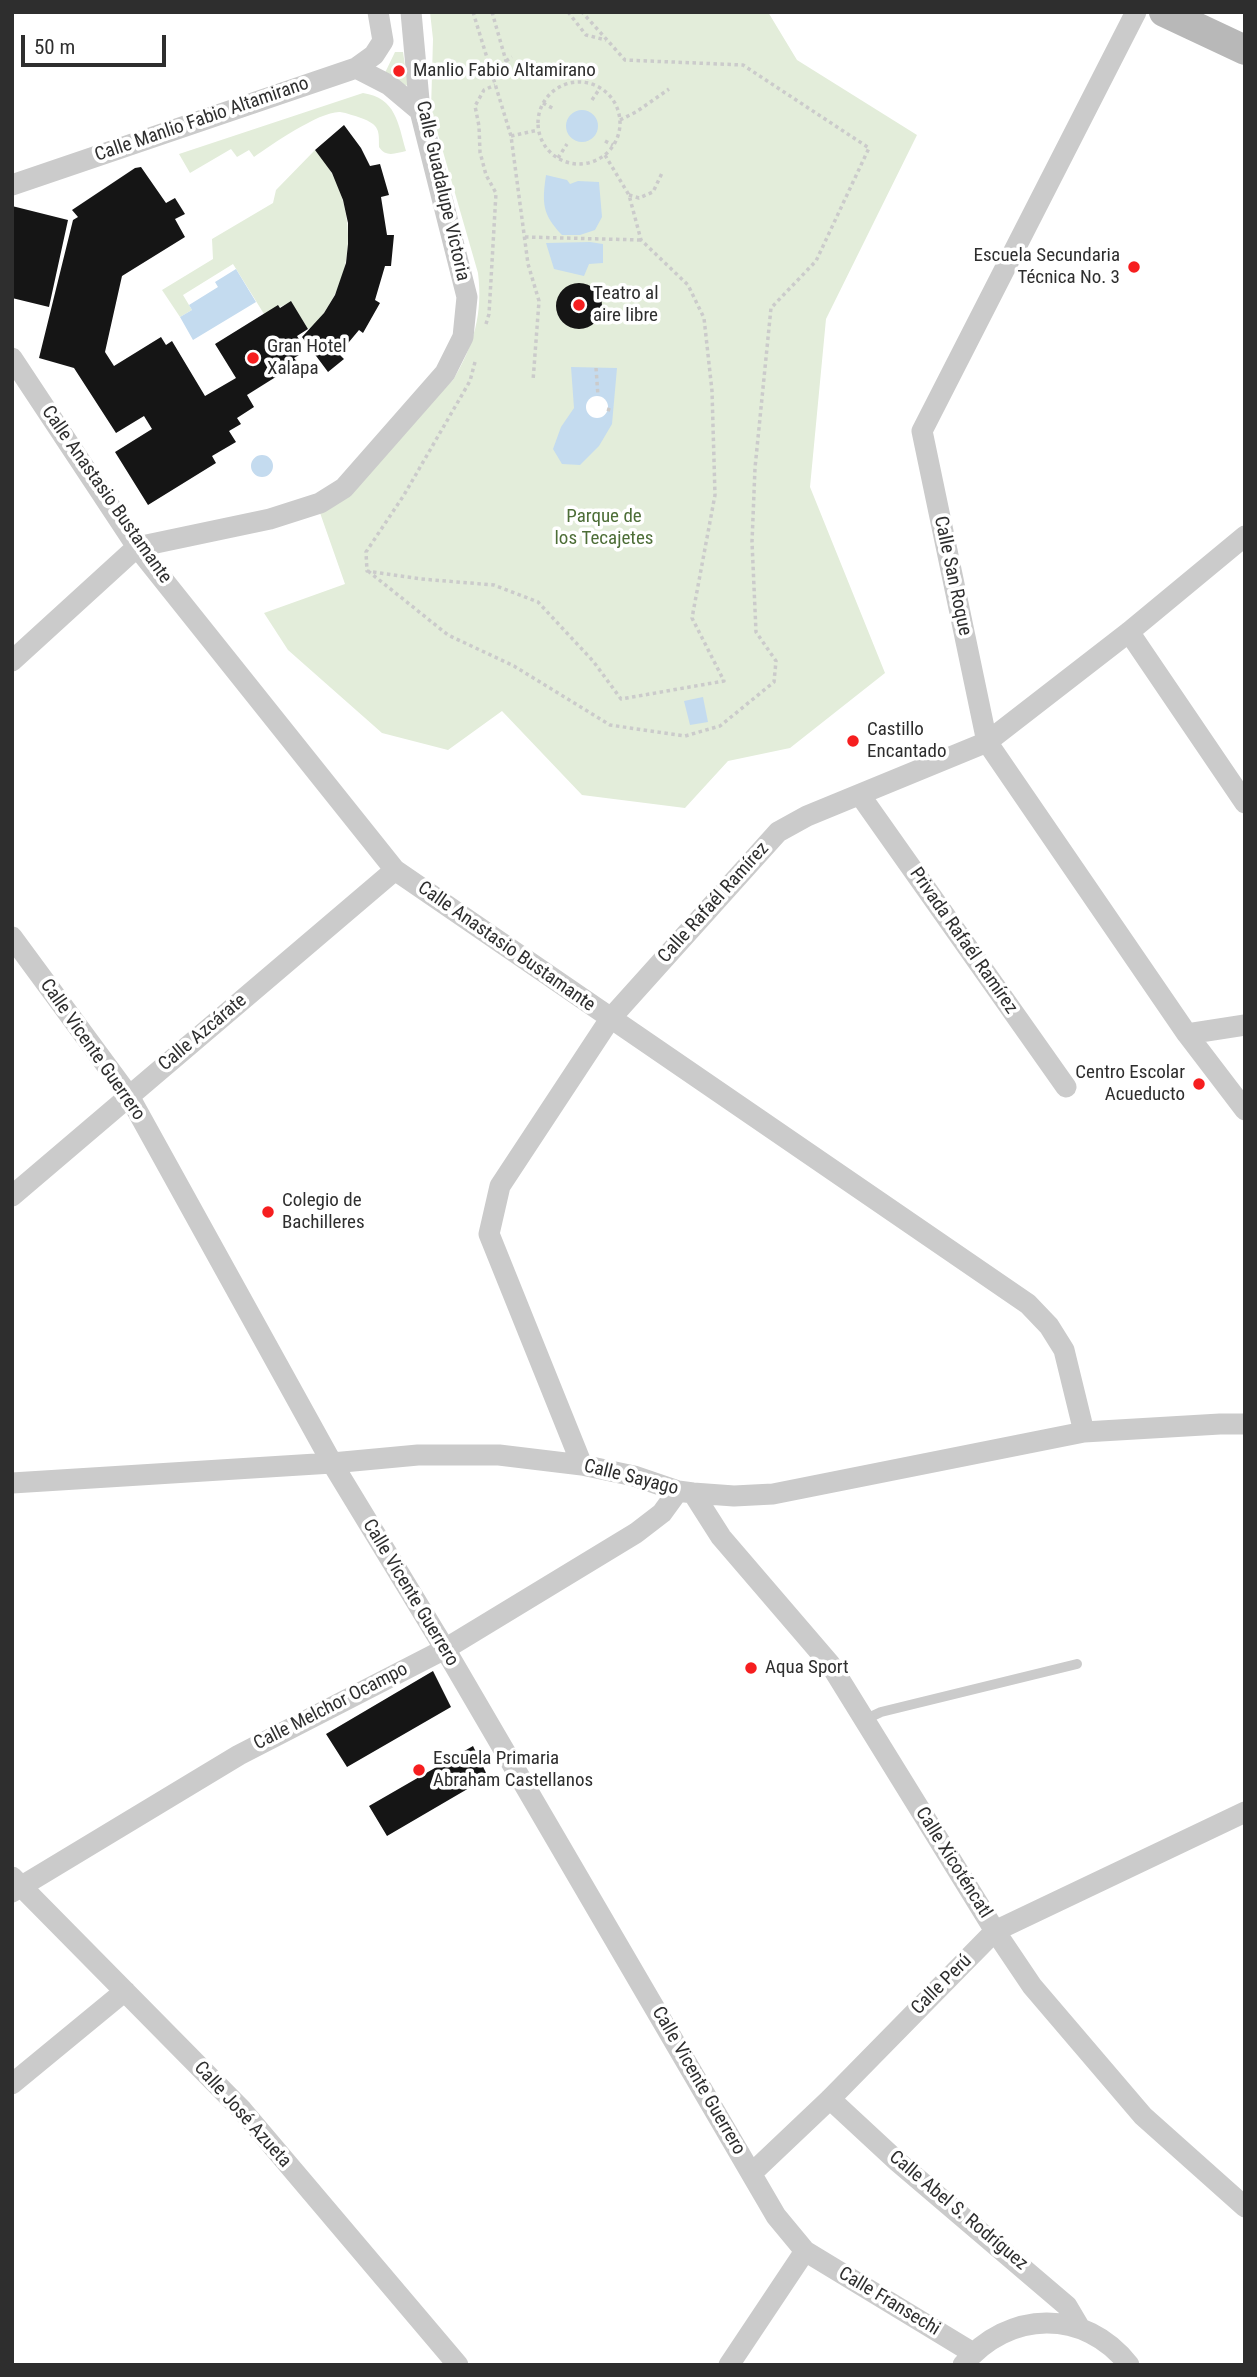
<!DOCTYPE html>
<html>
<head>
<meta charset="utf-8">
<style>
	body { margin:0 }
	#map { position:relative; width:1257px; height:2377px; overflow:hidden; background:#fff; font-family:"Roboto Condensed",sans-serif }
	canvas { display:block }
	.frame { position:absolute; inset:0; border:14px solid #2e2e2e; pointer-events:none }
	.scale { position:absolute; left:21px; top:35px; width:145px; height:32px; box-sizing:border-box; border:4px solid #2e2e2e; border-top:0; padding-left:9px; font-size:21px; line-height:24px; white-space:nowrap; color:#2e2e2e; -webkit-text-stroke:5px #fff; paint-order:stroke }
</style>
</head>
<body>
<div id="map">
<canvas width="1257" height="2377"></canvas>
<div class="frame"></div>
<div class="scale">50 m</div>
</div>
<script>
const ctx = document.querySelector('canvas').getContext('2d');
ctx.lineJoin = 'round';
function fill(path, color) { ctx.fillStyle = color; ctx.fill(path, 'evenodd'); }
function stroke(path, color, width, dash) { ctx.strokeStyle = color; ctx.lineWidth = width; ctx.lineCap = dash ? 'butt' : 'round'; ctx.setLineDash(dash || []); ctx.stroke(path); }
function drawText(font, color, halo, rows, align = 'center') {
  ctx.font = font + ' "Roboto Condensed",sans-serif'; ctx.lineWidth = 7; ctx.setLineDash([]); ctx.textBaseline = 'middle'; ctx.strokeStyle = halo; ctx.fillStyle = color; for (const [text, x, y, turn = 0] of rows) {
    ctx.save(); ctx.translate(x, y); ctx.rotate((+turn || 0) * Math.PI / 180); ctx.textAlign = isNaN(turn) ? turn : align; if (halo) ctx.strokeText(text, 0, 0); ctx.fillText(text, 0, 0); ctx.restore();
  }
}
const green = new Path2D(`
	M430,12h338l29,48 120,75 -91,184 -16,168 75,186 -95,75 -62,13 -43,47 -103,-13 -80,-84 -54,39 -66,-17 -94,-83 -24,-37 81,-29 -26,-74 134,-130c21,-35 30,-67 25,-107l-47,-163 2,-71z
	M395,52h8l5,34 -25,-9z
	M363,93c33,5 35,30 43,58 -10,2 -20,7 -27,-4 0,-16 1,-22 -18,-29 -6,-2 -14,-5 -21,-6 -20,-1 -69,33 -86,45l-5,-7 -12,7 -6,-8 -41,24 -11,-19z
	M315,150c38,41 44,108 14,155 -6,9 -12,20 -21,24l-17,-27 -27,12 -31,-50 -50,31 9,15 -12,7 -18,-27 51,-31 -1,-20 61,-36 3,-13z`);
const water = new Path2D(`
	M566 126a16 16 0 1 1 32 0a16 16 0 1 1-32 0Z
	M546,175l21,5 3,4 8,-3 21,1 3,35 -7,13 -15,5h-18c-20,-21 -20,-32 -16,-60z
	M590,242l13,2v19l-14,1 -5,12 -30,-7 -8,-26z
	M236,269l20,33 -63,38 -13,-23 12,-7 -3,-5 29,-18 -3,-5z
	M571,367l46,1 -5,56 -13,22 -19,19 -18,-1 -9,-15 8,-22 13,-19z
	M251 466a11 11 0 1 1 22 0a11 11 0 1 1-22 0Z
	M703,697l5,25 -18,3 -6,-24z`);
const pier = new Path2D(`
	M586 407a11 11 0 1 1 22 0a11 11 0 1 1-22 0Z`);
const building = new Path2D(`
	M344,125l17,23 9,18 10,-2 9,31 -8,2 6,38h7l-3,31h-6l-10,34 5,3 -17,30 -4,-3 -20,24 5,5 -16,13 -26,-35 22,-24 11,-18 11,-32 2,-19v-21l-5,-23 -11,-27 -17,-23z
	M141,167l25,36 9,-5 10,16 -10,5 10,18 -63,39 -17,76 9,14 47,-29 5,8 6,-4 33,55 31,-18 -21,-34 63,-39 2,3 11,-7 17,28 -11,7 7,11 -2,1 2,4 -10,6 4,5 -51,32 7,12 -17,11 4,6 -12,7 7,11 -24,14 4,7 -68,42 -33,-53 37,-23 -8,-13 -28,17 -42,-65 -35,-10 34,-138 5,-3 -6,-7 63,-42z
	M12,206l56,14 -19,87 -37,-9z
	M556 306a23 23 0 1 1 46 0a23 23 0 1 1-46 0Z
	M433,1671l18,36 -104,60 -21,-33z
	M473,1746l15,31 -101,59 -18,-30z`);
const path = new Path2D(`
	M473,12l38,124 17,128 11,37 -6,80
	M492,12l14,49 -14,13
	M568,12l18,23 20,5
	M506,61l6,-4
	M538 123a41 41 0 1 1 82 0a41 41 0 1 1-82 0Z
	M592,100l8,-12
	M543,103l11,6
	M620,120l16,-8 33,-23
	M511,136l27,-6
	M605,141l8,4
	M558,158l9,-14
	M629,195l10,3 14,-6 10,-21
	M525,237l116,3
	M486,324l3,-10 7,-121 -10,-18 -6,-23 -1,-26 -4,-20 9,-16 11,-5
	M475,362l-5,19 -66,114 -38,57 1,19 54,8 73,6 44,17 55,59 28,38 103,-18 -32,-63 23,-123 -3,-104 -8,-73 -16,-33 -47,-45 -12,-45 -24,-40
	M596,368l2,28
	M607,409l6,2
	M368,571l80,64 66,31 96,59 75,11 35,-10 54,-44 2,-21 -20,-29 -4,-90 3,-74 16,-160 45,-47 53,-113 -126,-83 -118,-5 -43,-48`);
const service = new Path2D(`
	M864,1720l17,-8 196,-48`);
const minor = new Path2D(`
	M378,12l5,29
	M1136,12l-214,419 65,311 200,292 58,76
	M356,68l33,17 31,26
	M12,185l344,-117 18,-13 9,-14
	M12,358l125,189 258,323 633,434 21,22 15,24 20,82
	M1129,632l116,171
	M12,661l125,-114 133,-28 50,-16 24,-15 101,-115 18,-36 4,-40 -47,-186 -9,-99
	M860,795l206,292
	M12,937l117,159 203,367 113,186 331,567 29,35 168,102
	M1187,1034l58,-9
	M12,1196l383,-326
	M582,1465l-93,-231 11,-48 110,-167 168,-187 29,-16 180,-74 142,-110 116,-96
	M12,1483l320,-20 86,-8h81l83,10 52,11 44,15 15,2 41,3 39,-2 311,-62 136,-8h25
	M693,1493l28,44 109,127 165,267 37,55 111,130 102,91
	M12,1877l230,233 216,255
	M12,1892l227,-137 206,-106 191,-116 26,-20 16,-22
	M12,2084l113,-93
	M830,2099l68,63 169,144 13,22
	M752,2173l78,-74 165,-168 250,-119
	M729,2365l76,-114
	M963,2365c45,-55 122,-57 166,0`);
const secondary = new Path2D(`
	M1164,12l81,38`);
const markers = [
	[399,71,7,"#f61e1f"],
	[1134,267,7,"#f61e1f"],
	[579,305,7,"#f61e1f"],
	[253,358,7,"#f61e1f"],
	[853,741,7,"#f61e1f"],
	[1199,1084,7,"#f61e1f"],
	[268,1212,7,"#f61e1f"],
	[751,1668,7,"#f61e1f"],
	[419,1770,7,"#f61e1f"]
];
const poiNames = [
	["Manlio Fabio Altamirano",413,71],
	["Escuela Secundaria",1120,256,"right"],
	["Técnica No. 3",1120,278,"right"],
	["Teatro al",593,294],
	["aire libre",593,316],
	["Gran Hotel",267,347],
	["Xalapa",267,369],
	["Castillo",867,730],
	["Encantado",867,752],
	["Centro Escolar",1185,1073,"right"],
	["Acueducto",1185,1095,"right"],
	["Colegio de",282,1201],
	["Bachilleres",282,1223],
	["Aqua Sport",765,1668],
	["Escuela Primaria",433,1759],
	["Abraham Castellanos",433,1781]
];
const streetNames = [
	["Calle Manlio Fabio Altamirano",202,120,-19],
	["Calle Guadalupe Victoria",442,191,77],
	["Calle Anastasio Bustamante",106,495,55],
	["Calle San Roque",952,576,78],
	["Calle Rafaél Ramírez",714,903,-48],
	["Privada Rafaél Ramírez",963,941,55],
	["Calle Anastasio Bustamante",506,947,35],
	["Calle Azcárate",203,1033,-40],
	["Calle Vicente Guerrero",92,1050,55],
	["Calle Sayago",631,1478,14],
	["Calle Vicente Guerrero",410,1593,59],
	["Calle Melchor Ocampo",331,1707,-27],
	["Calle Xicoténcatl",953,1863,58],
	["Calle Perú",942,1985,-45],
	["Calle Vicente Guerrero",698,2081,60],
	["Calle José Azueta",242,2115,48],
	["Calle Abel S. Rodríguez",958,2211,40],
	["Calle Fransechi",889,2302,31]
];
const parkNames = [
	["Parque de",604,517],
	["los Tecajetes",604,539]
];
fill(green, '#e3edda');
fill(water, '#c4dbef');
fill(pier, '#fff');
fill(building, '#151515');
stroke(path, '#cbcbcb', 3.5, [3.5, 3.5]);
stroke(service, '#cbcbcb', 10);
stroke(minor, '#cbcbcb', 21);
stroke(secondary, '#b8b8b8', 30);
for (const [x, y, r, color] of markers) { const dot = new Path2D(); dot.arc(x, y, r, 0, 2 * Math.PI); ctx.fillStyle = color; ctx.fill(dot); stroke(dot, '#fff', 2.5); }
drawText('19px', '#2e2e2e', '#fff', poiNames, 'left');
drawText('19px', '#2e2e2e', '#fff', streetNames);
drawText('19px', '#4d6e37', '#fff', parkNames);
</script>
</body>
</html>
